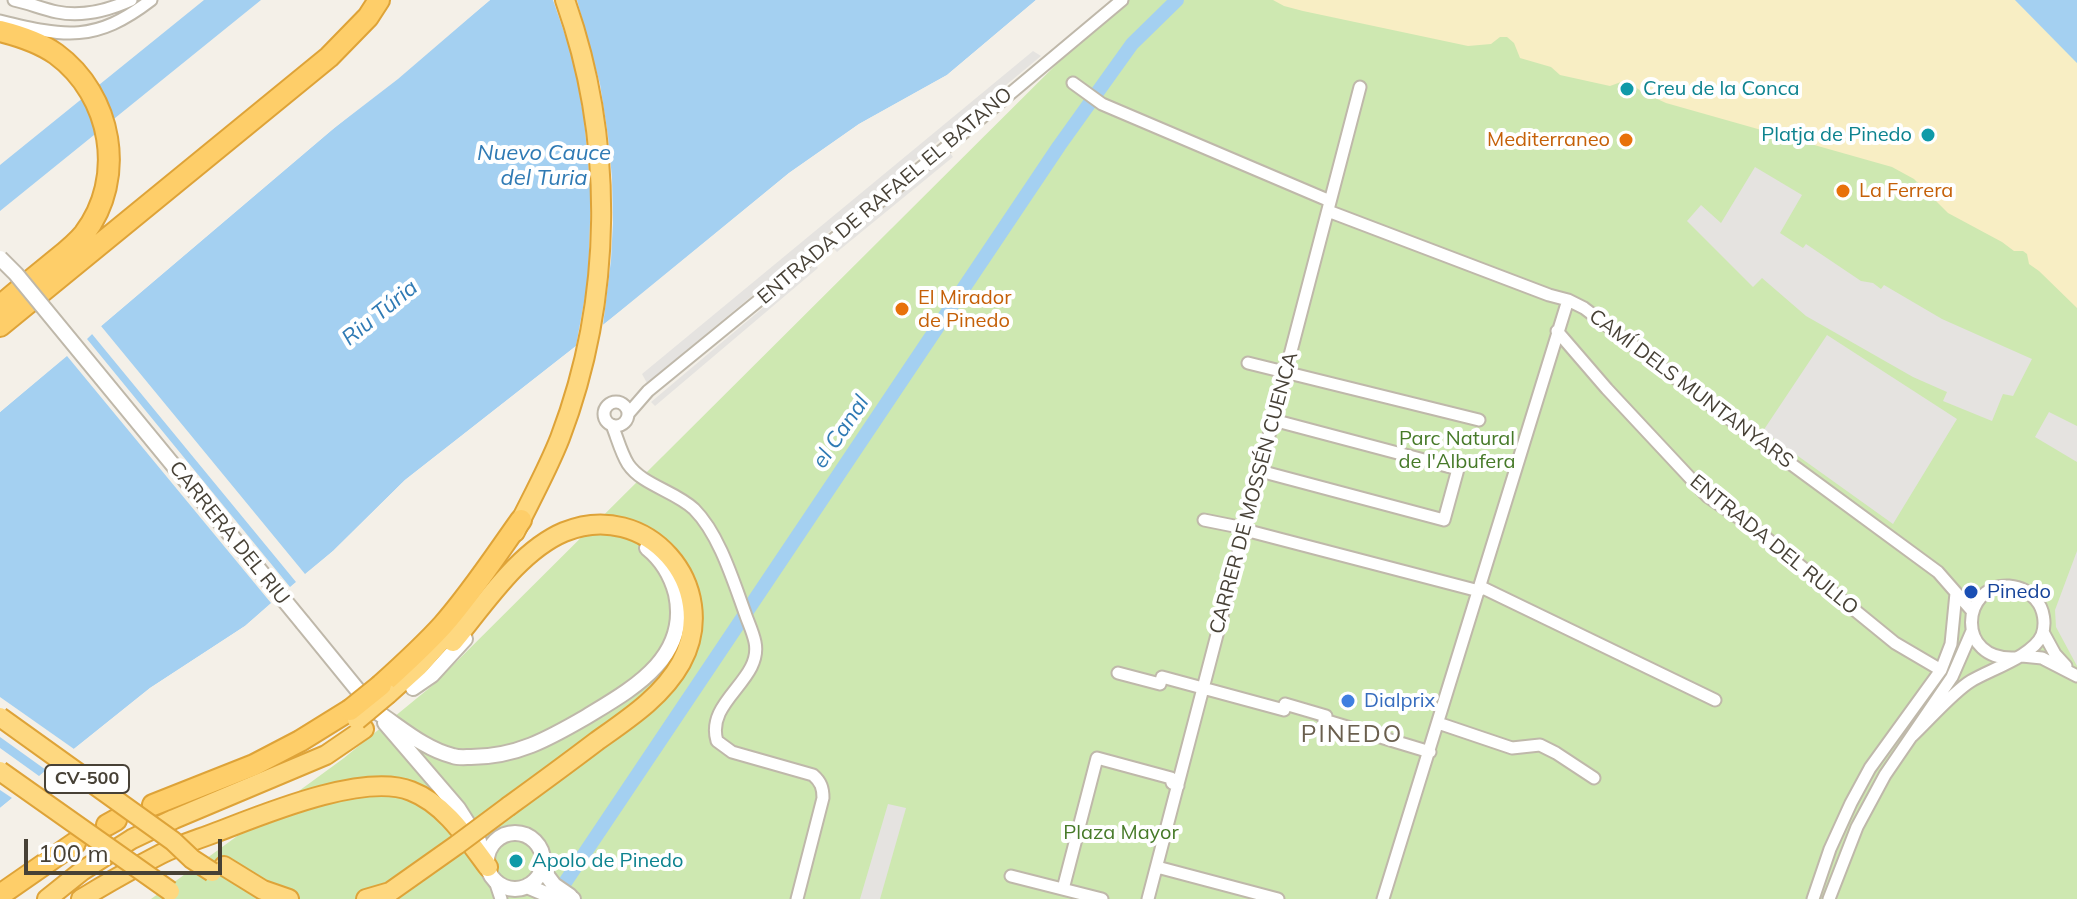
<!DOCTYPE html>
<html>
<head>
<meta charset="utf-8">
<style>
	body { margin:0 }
	#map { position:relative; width:2077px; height:899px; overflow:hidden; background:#f4f0e8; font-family:Mulish,sans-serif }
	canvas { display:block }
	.scale { position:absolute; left:24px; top:839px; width:198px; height:36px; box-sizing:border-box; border:4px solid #474136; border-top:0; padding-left:10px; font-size:24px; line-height:28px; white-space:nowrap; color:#474136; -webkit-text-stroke:6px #fff; paint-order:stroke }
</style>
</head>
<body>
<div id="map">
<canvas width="2077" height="899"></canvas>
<div class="scale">100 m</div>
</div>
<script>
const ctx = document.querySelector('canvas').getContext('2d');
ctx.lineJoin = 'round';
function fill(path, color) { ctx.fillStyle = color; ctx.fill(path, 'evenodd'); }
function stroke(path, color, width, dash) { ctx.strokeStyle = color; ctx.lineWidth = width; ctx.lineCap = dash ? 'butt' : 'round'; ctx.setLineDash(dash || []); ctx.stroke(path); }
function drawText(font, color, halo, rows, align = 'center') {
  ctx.font = font + ' Mulish,sans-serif'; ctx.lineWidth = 8; ctx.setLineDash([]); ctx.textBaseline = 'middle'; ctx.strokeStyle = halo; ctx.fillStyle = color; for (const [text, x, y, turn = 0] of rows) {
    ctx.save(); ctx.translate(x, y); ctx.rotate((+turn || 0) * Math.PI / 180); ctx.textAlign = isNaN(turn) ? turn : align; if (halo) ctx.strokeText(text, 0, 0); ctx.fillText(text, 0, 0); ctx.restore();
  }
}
const green = new Path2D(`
	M1121,0h894l62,63v836h-1926l193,-141 89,-73z`);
const sand = new Path2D(`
	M1273,0h742l62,63v245l-38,-37 -10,-7 -2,-10 -4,-3h-9l-12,-9 -54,-29 -34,-34 -22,-12 -226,-64 -24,-11 -13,-10h-8l-11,4 -50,-11 -9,-8 -31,-9 -6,-15 -7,-6h-7l-9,7 -23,2 -165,-35 -19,-5z`);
const parking = new Path2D(`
	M1033,51l8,5 -394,327 -5,-9z
	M950,153l3,4 -116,95 -4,-4z
	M1755,167l47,28 -22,38 23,15 3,-4 55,37 12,2 8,6 3,-4 58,34 90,40 -19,37 -10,-2 -11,27 -49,-20 4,-9 -34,-15 -107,-61 -44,-38 -9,9 -66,-66 14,-16 20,18z
	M815,264l3,4 -163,138 -4,-4z
	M1827,335l130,84 -64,105 -130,-93z
	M2049,412l28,14v36l-42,-25z
	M2077,551v115l-21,-39 -1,-17z
	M888,804l18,4 -26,91h-20z`);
const water = new Path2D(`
	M204,0h57l-261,211v-46z
	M490,0h546l-89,75 -88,49 -70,49 -153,126 -231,181 -72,71 -88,75 -95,62 -150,120v-396l333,-283z
	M2015,0h62v63l-3,-3z`);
const pier = new Path2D(`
	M484,0h6l-92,79 -65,50 -232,197 204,248 28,-23 72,-71 171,-134 12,-66 3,-86 -7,-75 -6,-34 -6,-30 -19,-55h24l23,84 8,52 4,42 1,44 -2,38 -8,65 186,-152 70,-49 88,-49 89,-75h4l-90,78 -89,49 -69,49 -154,126 -231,182 -72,70 -87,75 -96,62 -152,121v-4l12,-10 -12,-8v-42l39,28 7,-6 -46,-33v-40l74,52 76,-61 95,-62 26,-23 -204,-247 -67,56v-6l330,-280 65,-50zM92,334l204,248 -6,5 -203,-248z`);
const canal = new Path2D(`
	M554,899l505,-753 73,-102 45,-44`);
const minor = new Path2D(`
	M14,0c15,3 28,9 43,12 25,5 52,-2 74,-12
	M0,21c65,16 95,22 151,-21
	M1073,83l29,21 228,97
	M1328,211l221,84 19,5 16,8 135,103 219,161 35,40
	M1557,331l50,58 100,107 47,32 141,115 46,27
	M1248,363l231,57
	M604 414a12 12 0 1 1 24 0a12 12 0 1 1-24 0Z
	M628,414l20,-23 302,-247 172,-144
	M612,425c5,12 9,28 16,39 14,21 47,27 66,45 25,25 39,71 51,104 3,9 8,19 10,29 8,38 -50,59 -38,99l15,11 81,23c8,7 10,13 10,23l-26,101
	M1260,471l184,49 14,-51 -185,-49
	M1204,520l30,6 11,4 234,61
	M1481,587l234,113
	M2043,632l12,22 11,12
	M2022,656l20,2 35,18
	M1118,673l42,11 2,-7 122,33 1,-6 41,12 -2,4 106,32
	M1438,723l74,25 28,-3 16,8 38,25
	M1912,736c17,-16 41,-44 59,-55 20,-12 62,-25 71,-46 4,-11 2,-26 -6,-35 -6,-8 -16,-13 -27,-14 -48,-2 -54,75 6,72
	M1157,867l121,32
	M1011,876l91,23
	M495,881l6,18
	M1063,889l34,-131 74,20 1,5 6,3
	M1148,899l212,-812
	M1383,899l185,-599
	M1813,899l17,-50 21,-46 19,-35 71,-98 10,-26 5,-51
	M1829,899l28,-72 28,-52 67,-98 20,-46`);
const tertiary = new Path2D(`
	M303,623l66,81
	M413,688l19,-13 33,-36
	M374,710c25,16 50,39 79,46 6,2 13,1 18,1 45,0 77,-18 115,-40 46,-28 104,-59 90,-123 -5,-19 -14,-34 -29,-46
	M385,723l73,85 21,33
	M487 861a28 28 0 1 1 56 0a28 28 0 1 1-56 0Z
	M542,869l12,16 16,11
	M527,886l21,9 25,4`);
const trunk = new Path2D(`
	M515,532c15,-31 32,-61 45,-94 53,-139 55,-297 5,-438
	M453,642c31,-37 66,-91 111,-110 82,-34 159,54 117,131 -19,34 -53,56 -84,78 -29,22 -59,44 -88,65
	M388,694l31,-28 37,-42
	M224,866l39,24 26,9
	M47,899l35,-28 50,-32 42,-20 152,-64 38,-26
	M81,899c26,-16 53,-31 80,-45 18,-9 38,-15 56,-22 47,-18 147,-60 194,-41 34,13 56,48 77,76
	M366,899l24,-7 68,-48`);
const motorway = new Path2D(`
	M0,31c20,5 39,11 56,23 56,41 71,124 28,180 -9,11 -21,20 -32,29 -17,14 -35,28 -52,43
	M0,326l329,-269 39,-40 11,-17
	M381,685c21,-19 43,-39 62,-60 29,-33 53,-70 78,-105
	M153,805l101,-40 46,-24 50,-31
	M107,825l9,-5
	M0,895l75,-52`);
const tertiaryBridge = new Path2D(`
	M0,258l16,16 287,349`);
const trunkBridge = new Path2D(`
	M0,717l173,124 19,18 20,13
	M357,720l31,-26
	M0,771l170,120
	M458,844l51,-38`);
const motorwayBridge = new Path2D(`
	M350,710l31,-25`);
const markers = [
	[1627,89,8,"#0f9aa8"],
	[1928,135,8,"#0f9aa8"],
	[1626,140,8,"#e8710a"],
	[1843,191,8,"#e8710a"],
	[902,309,8,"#e8710a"],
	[1971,592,8,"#1a4fb4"],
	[1348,701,8,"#3f7fe0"],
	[516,861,8,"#0f9aa8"]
];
const shields = [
	[87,779,84]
];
const shieldNames = [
	["CV-500",87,779]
];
const cultureNames = [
	["Creu de la Conca",1643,89],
	["Platja de Pinedo",1912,135,"right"],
	["Apolo de Pinedo",532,861]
];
const foodNames = [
	["Mediterraneo",1610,140,"right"],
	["La Ferrera",1859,191],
	["El Mirador",918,298],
	["de Pinedo",918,321]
];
const streetNames = [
	["ENTRADA DE RAFAEL EL BATANO",885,196,-40],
	["CAMÍ DELS MUNTANYARS",1691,389,37],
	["CARRER DE MOSSÉN CUENCA",1254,493,-75],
	["CARRERA DEL RIU",229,533,51],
	["ENTRADA DEL RULLO",1774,545,39]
];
const parkNames = [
	["Parc Natural",1457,439],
	["de l'Albufera",1457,462],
	["Plaza Mayor",1121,833]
];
const transitNames = [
	["Pinedo",1987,592]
];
const shopNames = [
	["Dialprix",1364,701]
];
const waterNames = [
	["Nuevo Cauce",544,153],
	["del Turia",544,178],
	["Riu Túria",380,313,-39],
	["el Canal",841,432,-56]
];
const quarterNames = [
	["PINEDO",1352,735]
];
fill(green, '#cee8b1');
fill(sand, '#f8eec4');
fill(parking, '#e5e3e0');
fill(water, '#a4d0f1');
fill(pier, '#f4f0e8');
stroke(canal, '#a4d0f1', 14);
stroke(minor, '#bfb8aa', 15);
stroke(tertiary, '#bfb8aa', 18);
stroke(trunk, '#dea338', 22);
stroke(motorway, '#dea338', 24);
stroke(minor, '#fff', 11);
stroke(tertiary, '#fff', 14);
stroke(trunk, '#fed880', 18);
stroke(motorway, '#fece69', 20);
stroke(tertiaryBridge, '#bfb8aa', 18, []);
stroke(trunkBridge, '#dea338', 22, []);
stroke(motorwayBridge, '#dea338', 24, []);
stroke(tertiaryBridge, '#fff', 14);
stroke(trunkBridge, '#fed880', 18);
stroke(motorwayBridge, '#fece69', 20);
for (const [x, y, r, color] of markers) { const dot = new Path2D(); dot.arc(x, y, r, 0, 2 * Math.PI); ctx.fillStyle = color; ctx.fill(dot); stroke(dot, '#fff', 3); }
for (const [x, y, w] of shields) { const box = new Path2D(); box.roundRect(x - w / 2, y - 14, w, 28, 6); ctx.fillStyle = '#fff'; ctx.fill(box); stroke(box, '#474136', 2); }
drawText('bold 18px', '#474136', null, shieldNames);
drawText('20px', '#0d838f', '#fff', cultureNames, 'left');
drawText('20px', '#c56008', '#fff', foodNames, 'left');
drawText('20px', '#474136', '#fff', streetNames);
drawText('20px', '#477a29', '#fff', parkNames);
drawText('20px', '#164399', '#fff', transitNames, 'left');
drawText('20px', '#366cbe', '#fff', shopNames, 'left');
drawText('italic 22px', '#2f7ab4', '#fff', waterNames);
ctx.letterSpacing = '2px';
drawText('24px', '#6a5f4e', '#fff', quarterNames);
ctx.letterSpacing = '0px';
</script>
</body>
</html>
